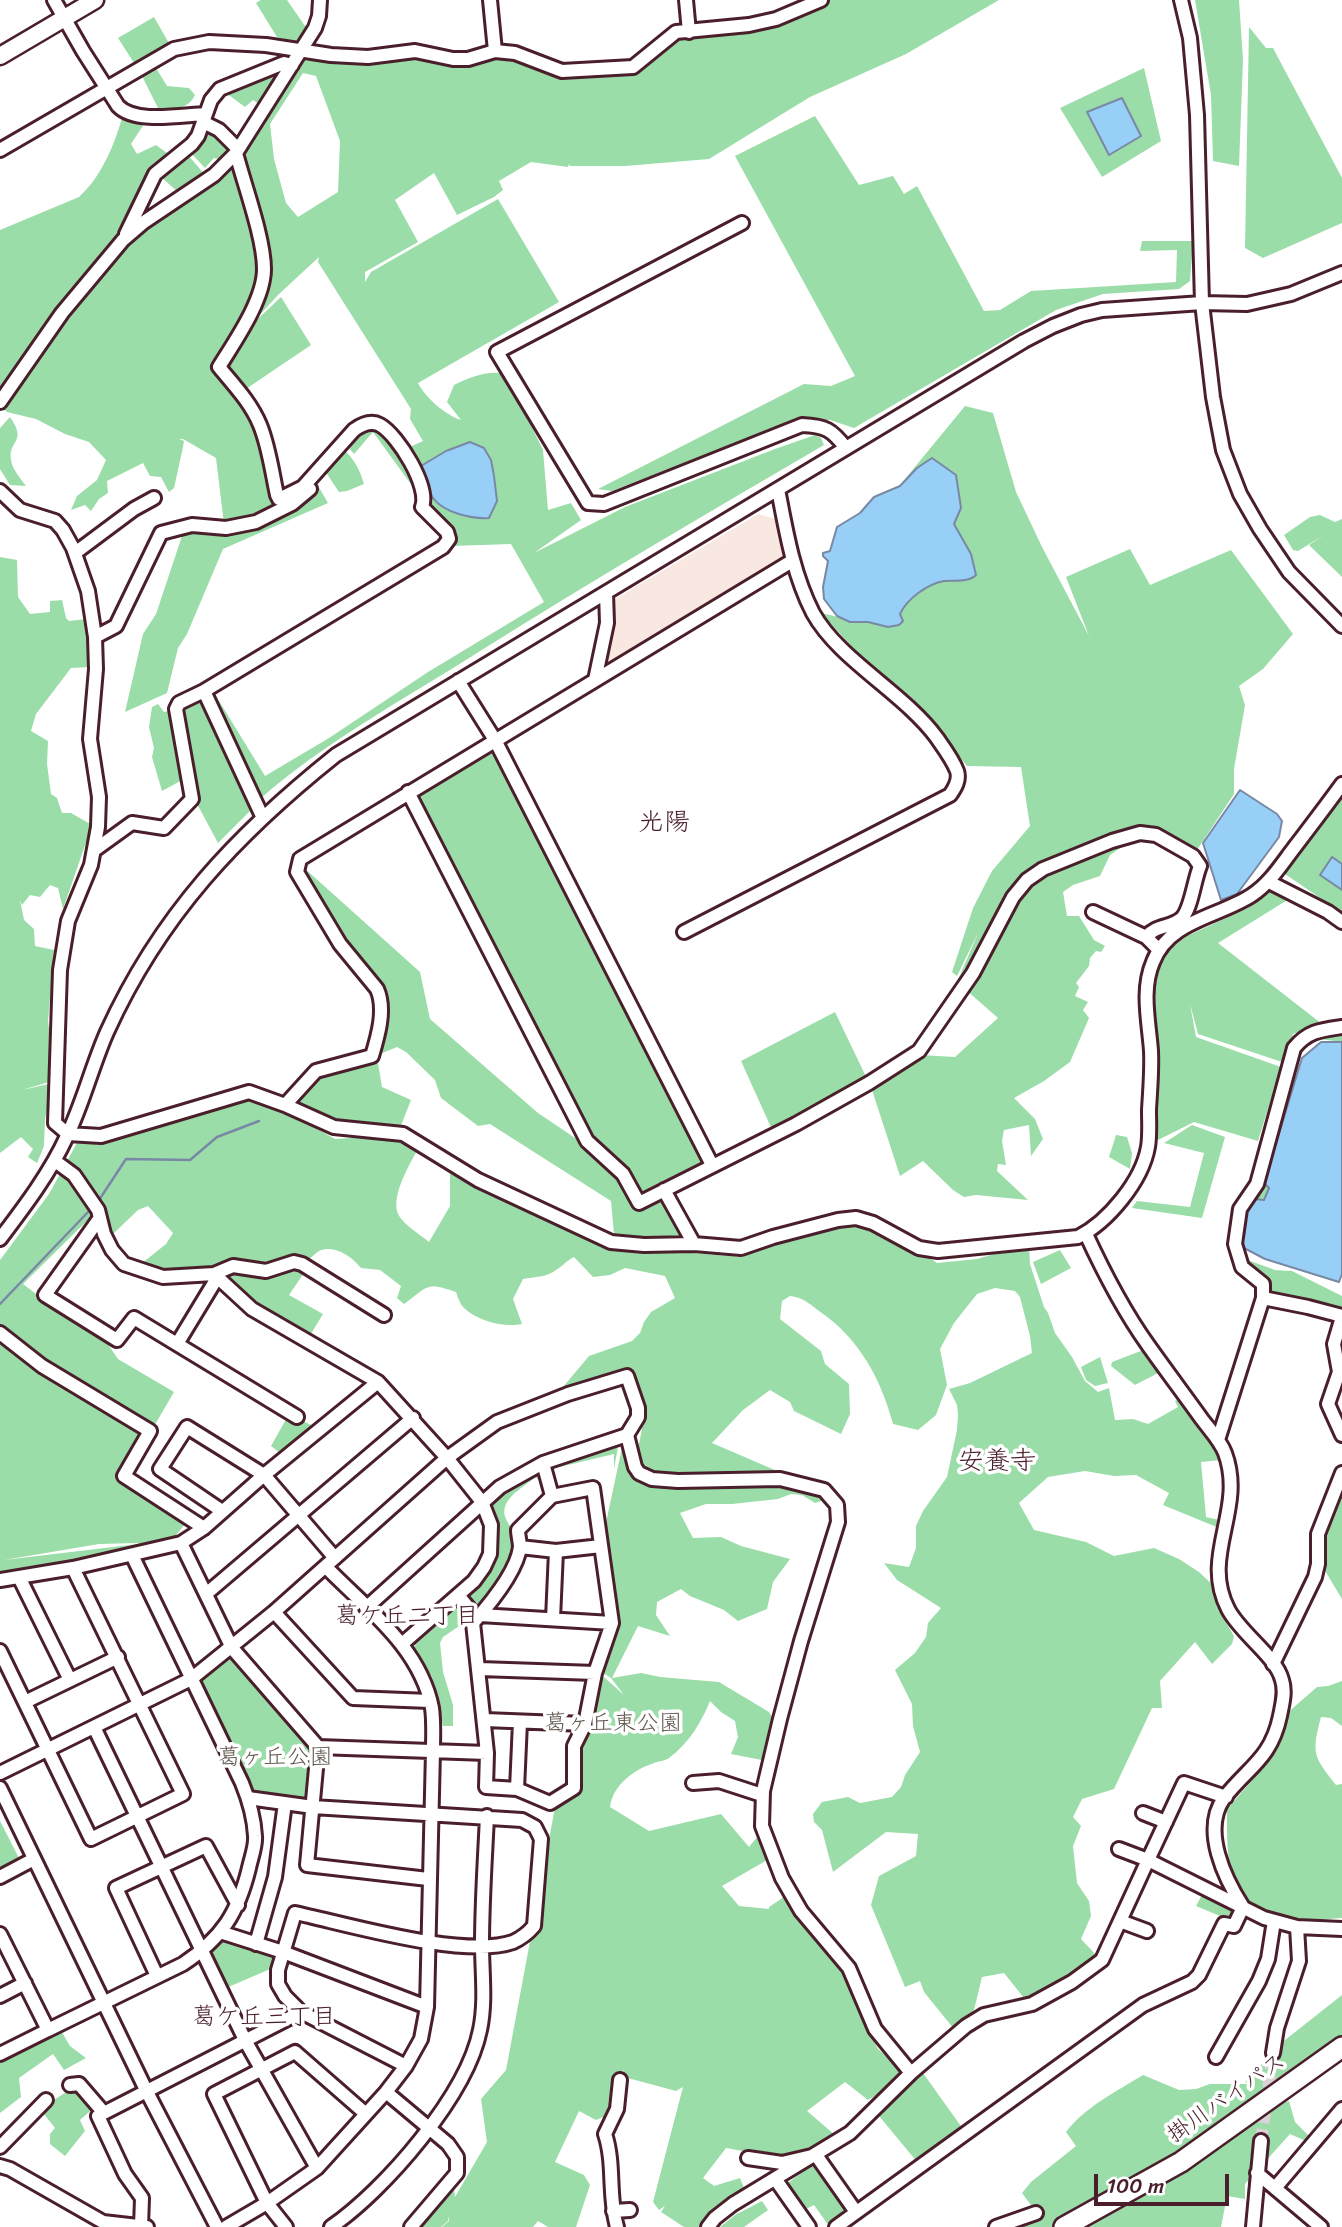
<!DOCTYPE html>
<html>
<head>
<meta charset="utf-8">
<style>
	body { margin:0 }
	#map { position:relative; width:1342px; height:2227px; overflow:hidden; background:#fff; font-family:Sriracha,sans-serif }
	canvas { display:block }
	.scale { position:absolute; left:1094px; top:2174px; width:135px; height:32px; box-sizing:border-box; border:4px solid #4a1f2b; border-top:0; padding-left:9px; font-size:21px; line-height:24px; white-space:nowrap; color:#4a1f2b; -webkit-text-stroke:5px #fff; paint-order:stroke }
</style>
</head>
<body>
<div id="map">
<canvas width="1342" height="2227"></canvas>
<div class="scale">100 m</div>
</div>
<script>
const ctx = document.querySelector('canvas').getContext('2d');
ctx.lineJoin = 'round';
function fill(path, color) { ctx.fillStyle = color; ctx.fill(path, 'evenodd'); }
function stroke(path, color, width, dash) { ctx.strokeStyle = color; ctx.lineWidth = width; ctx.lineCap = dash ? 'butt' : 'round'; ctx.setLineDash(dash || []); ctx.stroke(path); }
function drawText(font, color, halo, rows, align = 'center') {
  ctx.font = font + ' Sriracha,"Klee One",sans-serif'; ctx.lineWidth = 7; ctx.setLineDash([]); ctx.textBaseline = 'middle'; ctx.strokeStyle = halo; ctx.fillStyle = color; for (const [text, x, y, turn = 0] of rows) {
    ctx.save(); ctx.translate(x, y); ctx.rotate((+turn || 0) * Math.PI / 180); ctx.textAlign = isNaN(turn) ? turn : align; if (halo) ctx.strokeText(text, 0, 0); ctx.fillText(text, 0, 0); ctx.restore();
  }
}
const built = new Path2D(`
	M758,514l18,5 7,42 -176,105 7,-38 1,-29z`);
const green = new Path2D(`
	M261,0h26l18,26 6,-4 -13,21 -21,-6 -21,-34z
	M821,0h178l-93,54 -96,43 -101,62 -84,7h-55l-1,-2 -1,3 -37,-5 -32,19 4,9 -9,7 -37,18 -23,-42 -39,27 23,42 -53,30v10l6,-10 127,-73 61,103 -141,81c7,14 27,32 43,37l-14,-18 7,-17c17,-8 33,-15 52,-11l37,76 5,60 23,-7 10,17 -47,33 91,-46 150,-58 40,-14 6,3 3,7c-116,68 -233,136 -347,208 -74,47 -151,88 -217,146l-51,-104 4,-4 52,85 64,-38 99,-66 116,-70 -33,-58 -59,2v-13l-26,-28 -53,-73 -19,22 -9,-11 27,-20 31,27 20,-9 -13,-22 1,-10 -93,-147 1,-5 -41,38 -32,35 35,-33 30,48 -71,48 19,31 22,82 13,-2 23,-20 11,19 -105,46 -36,85 -9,14 -11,45 -42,19 18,-78 13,-20 29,-87 39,-3 -8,-66 -33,-19h-4l5,2 -1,6 -9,41 -5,4 -8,-15 -11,-1 -7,-13 -36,18 1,12 -9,6 -8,12 -6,-6 -14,5 6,-14 20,-16 9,-20 -17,-18 -24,-8 -29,-15 -29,-7 -7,-6v-176l79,-33c22,-20 35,-51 43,-79l24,3 -15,23 6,10 19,-9 11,8 -19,25 -24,60 92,-62 86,-118 6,3 10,-3 48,5 21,-6 48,-1 23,10 40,-10 16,-1 39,14 80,-2 38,-30 19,2zM303,73l13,3 24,65 -2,51 -40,25 -12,-14 -12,-44 -4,-35z
	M1195,0h44l4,60 -4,106 -26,-5 -2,-66z
	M154,17l16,28 -36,18 -16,-25z
	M1249,27l17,21h7l69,130v45l-79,35 -18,-10z
	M288,66l-26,40 -9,-6 -8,7 -19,-14z
	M156,68l11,18 22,2 6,7c-8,16 -21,13 -37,13l-16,-32z
	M1144,68l17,73 -59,36 -42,-69z
	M815,116l44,69 34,-9 11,18 13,-8 67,125 16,-1 31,-19 145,-9 1,-32 -37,1 2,-10h51l-3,40 -11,8 -76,5 -47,16 -202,118 -24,-8h-35l-183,71 -14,-2 206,-105 27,2 24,-10 -120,-220z
	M208,127l23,23 -8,10 -9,-2 -9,10 -15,-16 11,-9z
	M188,155l17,20 -26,18 -18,-16z
	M965,406l28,7 23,79 26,55 47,89 -23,-59 64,-28 20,36 81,-35 62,84 -30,35 -24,17 6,19 -11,64v25l-41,62 -45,-27 -38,26 -10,21 -27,9 -10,7 4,24h12l15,24 11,6 -4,6 -5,-1 -6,7 -1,8 -13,17 3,4 -4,9 13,6 -5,8 6,8 -19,44 -26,19 -30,17 21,21 8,20 -12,17 -2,-31 -25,5 -2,11 4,24 -8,-1 -1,7 31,29 -52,-5 -12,2 -11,-7 -30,-29 -23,15 -29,-89 48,-32 36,2 43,-39 -41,-36 22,-51 -22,45 -5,-4 21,-64 19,-37 38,-45 -9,-59 -54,-1 -46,-56 -61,-54 -39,-43 35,8 26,-114z
	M10,417c18,26 -2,22 1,43 1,9 10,19 15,26l-16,-1 -10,-16v-41z
	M341,448c12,8 19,22 23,36l-17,7 -8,1 -14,-21z
	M1320,515l15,7 7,-3v58l-33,-32 15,-10 -26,16 -5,-1 -9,-15 26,-18z
	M0,557l17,3 1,37 12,17 20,-2v-11l12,-1 4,18 3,3 17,-2 6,21 -1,27 -20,1 -35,46 -5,17 17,10 -1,23 4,30 6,4 5,15h9l21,12 -29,84 -5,-21 -8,-3 -10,12 -10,-2 -8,10 -2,-5 4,20 10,9 1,17 19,4 -6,71 8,59 -34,10 31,-7 -8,36 -1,27 -7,17 -9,-6 5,-8 -12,-12 -21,16z
	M198,697l5,2 50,109 -35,35 -23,-43 -16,-89 7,-8z
	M158,704l6,8 9,-2 11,69 -22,12 -10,-34 2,-9 -5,-21 3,-20z
	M492,749l177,331 37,80 -3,5 -61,30 -13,-23 -42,-35 -171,-344z
	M1342,795v118l-57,-39z
	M303,867l117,105 10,47 108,94 46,31 36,34 18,30 25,-10 18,35 -4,6 -63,-5 -3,-33 -121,-77 -12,2 -37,-28 -6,-18 -29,-28 -9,-5 -17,7 -4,-3 7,-43 -27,-49 -53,-82z
	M1271,891l18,8 -71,44 104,81 -29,10 -11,28 -84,-28 -8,-30 6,33 85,30 -23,74 -64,-19 -38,19 -1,-149 4,-26 12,-18 16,-12 61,-28z
	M835,1012l34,71 -95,51 -33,-73z
	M1342,1030v12l-23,-3 -15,10 -10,17 -6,32 -24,85 5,5 -5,13 -10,-2 39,-140 19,-23z
	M378,1063l4,24 29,13 -11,28 -63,-6 -41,-19 21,-28z
	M249,1098l47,19 39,22 49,-3 19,3 16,8c-9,17 -26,44 -22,64 3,12 23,23 32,31l21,-36v-40l119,56 35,24 138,11 48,-22 42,-10 23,1 24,5 13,11 29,10 16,11 40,-4 52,-15 1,20 14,43 4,6 7,20 17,24 13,24 13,11 11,-4 6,32 18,-1 15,5 30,-17 -3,-6 6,-3 34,47 6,15 -20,2 5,55 18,4 -5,7 -56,-23 6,-12 -33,-18 -22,1 -29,-5 -37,6 -29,26 15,27 52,12 28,14 40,-8 25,11 20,13 17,16 8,31 10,17 -2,8 -20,20 -17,-22 -35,39 2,27h-10l-38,81 -32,10 -9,18 8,9 -8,20 4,37 12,18 2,15 -10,23 15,16 -27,22 -45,21 -20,-25 -22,4 -8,33 -20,19 -30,-37 -4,-11 -15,6 -34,-82 8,-29 37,-20 2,-22 -32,-2 -53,40 -11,-42 -8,-8 -1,-8 9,-12 26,-5 12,6 32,-6 9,-10 4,-12 15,-23 -7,-26 -1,-22 -17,-34 20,-17 11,-16 2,-14 13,-15 -44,-28 -13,-17 25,4 7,-19v-22l7,-15 24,-34 10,-47 1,-15 -1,-10 -8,-16 21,-6 62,-30 -2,-17 -10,-39 -5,-6 -20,-3 -18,6 -23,29 -14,26 7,36 -11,30 -18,15 -25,-6c-12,-45 -34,-86 -74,-113 -9,-7 -17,-14 -29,-15l-8,5 -2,18 41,32 4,13 24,20 1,30 -9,20 -47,-23 -4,-9 -20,-12 -27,20 -31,33 93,40 23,16 -13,4 -13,-8 -11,-1 -13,5 -46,5h-26l-26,9 13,25 28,-1 20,9 49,13 -17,23 -6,27 -29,12 -14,-11 -34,-14 -9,-7 -24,13 -1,13 14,21 -32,-10 -26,52 29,-5 19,4 59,5 50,30 5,8 -7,41 -36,-7 7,-17 -3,-16 -14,-9 -11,-11c-9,22 -21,42 -41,57 -4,3 -10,3 -15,5 -21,7 -41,22 -44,44l39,24 72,-17 28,33 9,-11 11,23 -47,27 17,20 30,3v-2l18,-12 11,21 52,59 8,35 20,39 23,21 -23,24 -10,6 -23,-18 -38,29 28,24 -29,16 -20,7 -23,-7 -15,1 -22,-4 -23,30 11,8 26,-8 4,10 -43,39h-17l-23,-15 4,-6 -6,4 -6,-8 30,-115 -7,4 -52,-14 -1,-8 -7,43 -20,8 -17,-9 -24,51 29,13 6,10 -14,42h-28l-10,-6 -5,6h-91l7,-6 -1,-5v5l-7,6h-23l35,-45 2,15 32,-55 -6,-43 25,-29 50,-268 22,-15 -4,-41 22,-76 28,25 -13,-17 -11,-7 14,-51 -13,-74 22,-103 15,5c9,-35 5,-47 -9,-80l-66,19 26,-31 43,-15 8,-8 4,-11 7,-10 24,-14 -10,-22 -40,-8 -15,7 -17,2 -19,-20c-8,4 -11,9 -18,13 -8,7 -22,7 -33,9l-10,20 9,25c-17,4 -45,-3 -58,-16 -4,-4 -6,-10 -8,-16 -31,-11 -28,-5 -52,12l-7,-6 4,-12 -21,-16 -19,-2c-9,-11 -26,-24 -42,-17 -5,3 -10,9 -14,12l1,7 -17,25 34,19 -14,23 -56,-32 -36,-27 -49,-2 -27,-12 25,-20 7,-11 -25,-27 -10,4 -25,24 -5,-6 -6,-22 -79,78 37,28 45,28 13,19 56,33 -52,89 64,42 -14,17 -172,35v-315l49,-66 29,-53zM138,1543v1l-134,16 95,-16z
	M1192,1125l33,12 -23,81 -70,-10 5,-7 53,6 14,-54 -40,-10z
	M1116,1135l11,2 5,16 -2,16 -21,-12z
	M1060,1250l11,18 -30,16 -8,-22z
	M1245,1259l30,11 17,1 50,25v14l-69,-12 -30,-35z
	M1146,1349l16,22 -27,14 -24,-19 1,-4z
	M1100,1357l8,26 -13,3 -9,-6 -5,-13z
	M289,1414l24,12 -33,27 -9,-7z
	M619,1441l-5,28v-15l-63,15v-3z
	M538,1469l7,18 -9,-10c-9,7 -28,18 -31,30 -4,12 9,19 8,30 0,28 -20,52 -36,72l-13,-14 20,-21 5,-68 3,-6 12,-10z
	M1342,1484v115l-18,-30 -1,-34z
	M458,1602l13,16 -28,19 -3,6 3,29 10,33v21h-10l-11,-49 -17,-29 -1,-10z
	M229,1658l7,1 75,89 -2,53 -59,-9 -2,-13 -48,-92v-6z
	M1342,1681v45l-11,-8 -10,-1c-10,37 -7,40 15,68l6,-1v134c-17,1 -38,5 -55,2 -62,-10 -60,-61 -60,-111l43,-49 11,-26 5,-20 31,-27 11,-1z
	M0,1821l21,41 -21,11z
	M1203,1893l35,16 -6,12 -36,-15z
	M221,1932l57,22 -3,13 -49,21 -19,-37z
	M1342,1995v44l-103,78 -116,71 -72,39h-52l37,-15 -14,-19 9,-11 45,-36 -10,-14c19,-25 51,-41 77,-57l36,15 17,-1 14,-5h42l-7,-2 35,-38z
	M60,2029l10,17 16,12 -22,12 -11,-16 -34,24 2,19 -21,16v-55z
	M923,2073l40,56 -45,34 -39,-47z
	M80,2083l17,22 -17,15 5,11 -20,25 -15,-12v-10l5,-6 -15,-19z
	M1289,2101l6,21 17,17 -4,3 -18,-8 -45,50v15l-18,-3 -6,31h-156l209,-121z
	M814,2163l34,48 -19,15 -15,-21 -14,7 -16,-26z
	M762,2201l6,9 -24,17h-24l15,-12z`);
const water = new Path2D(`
	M1122,98l19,38 -32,19 -22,-43z
	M470,442l14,6 7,12 3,16 3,25 -8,17c-17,1 -45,-5 -56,-20 -6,-9 -8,-21 -12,-32l25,-15z
	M932,458l24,17 5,33 -7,16 17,30 5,21c-8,8 -22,5 -32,6 -17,3 -37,18 -44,33l3,7 -4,4 -11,2 -20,-5h-18l-13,-6 -13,-17 -1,-12 5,-26 -5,-5v-3l7,-2 7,-24 23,-14 14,-16 26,-11 17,-18z
	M1240,790l37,24 5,7 -3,16 -42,57 -16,6 -18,-57z
	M1332,857l10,7v26l-22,-15z
	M1321,1042h21v232l-3,8 -74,-23 -21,-11c-4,-17 0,-35 10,-49l10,1 5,-12 -5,-5 38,-125z`);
const stream = new Path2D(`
	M99,1200l27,-41 64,1 27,-23 42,-16
	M0,1304l90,-94
	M1246,2227l5,-61`);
const minorTunnel = new Path2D(`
	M1261,2141l12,-88`);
const minor = new Path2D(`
	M54,0l29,51 35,55c17,18 63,9 88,8
	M490,0l5,51
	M686,0l3,32
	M1181,0l9,38 7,77 5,188 11,94 10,53 17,44 20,35 29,43 53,54
	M203,122l16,8 19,19
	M0,150l174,-101 35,-7 57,3 65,10 37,2 47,-6 38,8h15l27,-8 20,2 47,18 71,-4 43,-35 73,-7 27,-6 45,-19
	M742,223l-245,129 91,151 16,1 198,-79c24,1 30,5 44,23
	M126,234l29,-60 37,-30 6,-8 13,-36 9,-11 64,-26 8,2
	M0,402l62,-89 61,-73 21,-18 70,-47 22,-22 79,-125 4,-12 1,-16
	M0,491l20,19 35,11 8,9 10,18 15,43 7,46 1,32 -6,70 9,58 -1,30 -7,38 -23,56 -8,49 -5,153 13,11 33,2 148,-44 36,13 49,22 69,7 75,46 133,62 33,3 50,-1 47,4 32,-11 65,-17 18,-2 17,5 46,25 19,3 140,-14c30,-15 64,-56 70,-90 2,-12 1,-25 1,-37 1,-19 3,-39 2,-59 -2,-29 -10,-61 2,-89 16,-42 66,-45 99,-67 18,-12 29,-30 42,-47 16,-21 32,-42 48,-64
	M75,553l59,-44 20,-11
	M95,637l21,-11 45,-93 31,-8 34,3 30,-6 36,-18 18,-15
	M595,680l12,-57 -1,-30
	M458,681l37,59 217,425
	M204,691l58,125
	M408,792l179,349 36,33 16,29 157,-79 73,-41 50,-32 54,-78 40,-76 14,-17 16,-11 69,-28 28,-8 16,2 37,21 7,10c-6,14 -9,45 -19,53 -11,9 -25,6 -35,18l13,13
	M96,849l36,-26 32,5 28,-29 -16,-90 3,-6 25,-12 239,-144 6,-8 -2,-7 -25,-25c8,-20 -24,-72 -42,-82 -9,-5 -19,0 -26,5l-51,57 -24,12 -2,-4c-5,-23 -8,-48 -17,-70 -9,-22 -26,-40 -41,-58 16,-26 45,-67 45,-98 0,-31 -20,-85 -28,-116
	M1269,882l59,30 14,10
	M1093,912l53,25
	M684,932l266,-137c5,-7 10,-15 7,-24 -4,-11 -13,-23 -20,-33 -34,-46 -98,-78 -124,-125 -20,-39 -27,-82 -35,-124
	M285,1105l31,-34 56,-15c6,-20 14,-47 5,-67l-37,-45 -43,-72 3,-13 492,-298
	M55,1161l19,14 24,35 6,24 8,16 12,14 39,13 51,-3 38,35 126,73 69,76 35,44 9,23 -1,29 -6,13 -10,14 -72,63
	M664,1190l30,54
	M99,1219l-54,76 72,45 17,-22 163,99
	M0,1239c25,-33 50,-66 67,-103 16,-33 25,-70 40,-104 53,-117 130,-198 229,-277l688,-414 29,-15 28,-11 21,-5 100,-7 45,1 44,-10 51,-21
	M214,1274l19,-8 33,5 28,-9 8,2 82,51
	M1263,1298l45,9 34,9
	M1342,1317l-8,27 5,28 -11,32 14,31
	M0,1333l42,33 108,65 -26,45 80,52
	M177,1344l40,-66
	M627,1435l8,32 4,6 13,6 26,2 102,-2 44,11 13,15 1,17 -37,119 -21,78 -17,72 -1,35 20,52 19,33 48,57 26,61 36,44
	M1218,1440l45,-142v-14l-21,-17 -7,-23 5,-35 17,-25 37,-136c14,-17 27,-18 48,-21
	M543,1463l9,33
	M593,1488l19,135 -17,50 -10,51 -11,22v42l-24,15 -33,-14 -31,-2 1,-34 -14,-130c16,-18 44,-52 47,-76 0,-5 -2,-12 -2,-17l34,-34z
	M222,1511l-62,-42 27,-42 77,48 71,83
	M181,1543l51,105 86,99 -11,118 121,14
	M520,1547l36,4 45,-5
	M19,1577l51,103
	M0,1580l73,-12 108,-25 23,-15 60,-53 114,-93
	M206,1594l207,-176
	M458,1595l19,23
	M274,1612l79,86 77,3
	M480,1615l132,8
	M553,1619l3,-68
	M0,1651l91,188 92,-45 -110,-226
	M1273,1664l42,-87 3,-13v-30l24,-61
	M480,1669l115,4
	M25,1702l93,-45
	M485,1720l100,4
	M94,1727l152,315 71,126
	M318,1747l169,6
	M0,1773l191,-94 83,-67 173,-154 50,-36 71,-28 59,-18 11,32v9l-11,18 -84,28 -43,24 -134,121
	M693,1783l26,-2 43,14
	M0,1788l147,304 70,135
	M517,1789l3,-67
	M248,1798l65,9 209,13 13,7 6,12 -7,87c-6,7 -12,12 -21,16 -49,17 -166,-18 -218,-29l-17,57v14l7,12 16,16 105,54
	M1143,1813l23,9
	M1119,1849l29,11 36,-77 42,14
	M0,1877l34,-18
	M1120,1921l27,10
	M220,1932l63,20 144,55
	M0,1934l48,96 135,-66c39,-26 55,-51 66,-96 2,-10 7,-22 6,-32 -1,-19 -6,-36 -13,-53l-110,-228
	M256,1944l19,-67 10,-74
	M157,1976l-41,-88 90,-42 32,59
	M0,1996l25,-13
	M1273,2053l4,-25 22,-67 -2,-34
	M0,2054l48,-24
	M1216,2057l43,-76 9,-22 6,-38
	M70,2085l9,-1 25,29
	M386,2092l62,52 9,13v16l-46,54
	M0,2147l46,-47
	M748,2158l34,5 34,-8 40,57
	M0,2166l10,3 93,53 44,5
	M1257,2173l64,54
	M776,2180l33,47
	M1275,2188l67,-79
	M613,2211l17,-1
	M141,2227l1,-29 -17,-24 -27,-58 203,-104
	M226,2227l41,-24 50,-35 69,-76 20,-26 15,-27 6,-32 6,-256c0,-14 1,-29 -1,-43 -12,-61 -65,-99 -106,-141
	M286,2227l-19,-24 -53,-109 81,-42 71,62
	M331,2227c54,-37 136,-132 149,-197 6,-28 2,-57 2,-86 0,-42 3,-85 5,-128
	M617,2227c-9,-31 -2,-63 -12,-93l12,-25 3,-29
	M708,2227l7,-9 18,-14 117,-71 61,-60 55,-47 18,-11 48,-11 40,-22 30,-22 46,-100 116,58 33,9 45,2
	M836,2227l307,-222 49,-23 7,-7 25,-51 10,2 9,-19c-18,-28 -42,-77 -19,-109 24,-31 47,-39 56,-82 2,-11 6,-24 2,-36 -6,-24 -42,-47 -54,-71 -28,-54 18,-99 -3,-156 -5,-13 -16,-24 -24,-35 -18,-25 -36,-49 -53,-73 -25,-35 -44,-72 -62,-111
	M996,2227l40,-14
	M1253,2227l8,-86`);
const major = new Path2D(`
	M0,56l95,-56`);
const highway = new Path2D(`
	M1064,2227l117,-65 161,-115`);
const parkNames = [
	["葛ヶ丘東公園",613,1724],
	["葛ヶ丘公園",275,1758]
];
const streetNames = [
	["掛川バイパス",1227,2099,-35]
];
const neighbourhoodNames = [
	["葛ケ丘二丁目",407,1617],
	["葛ケ丘三丁目",264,2018]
];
const quarterNames = [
	["光陽",664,823],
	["安養寺",997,1462]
];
fill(built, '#f8e8e1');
fill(green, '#9bdda8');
fill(water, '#98cff7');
stroke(water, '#7989a5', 2);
stroke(stream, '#7989a5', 2.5);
stroke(minorTunnel, '#dbd2d5', 12, [12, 6]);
stroke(minor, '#4a1f2b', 18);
stroke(major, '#4a1f2b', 21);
stroke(highway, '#4a1f2b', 24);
stroke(minor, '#fff', 12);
stroke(major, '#fff', 16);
stroke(highway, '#fff', 19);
drawText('23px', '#625850', '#fff', parkNames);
drawText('23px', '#4a1f2b', '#fff', streetNames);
drawText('24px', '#4a1f2b', '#fff', neighbourhoodNames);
drawText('26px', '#4a1f2b', '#fff', quarterNames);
</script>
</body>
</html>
